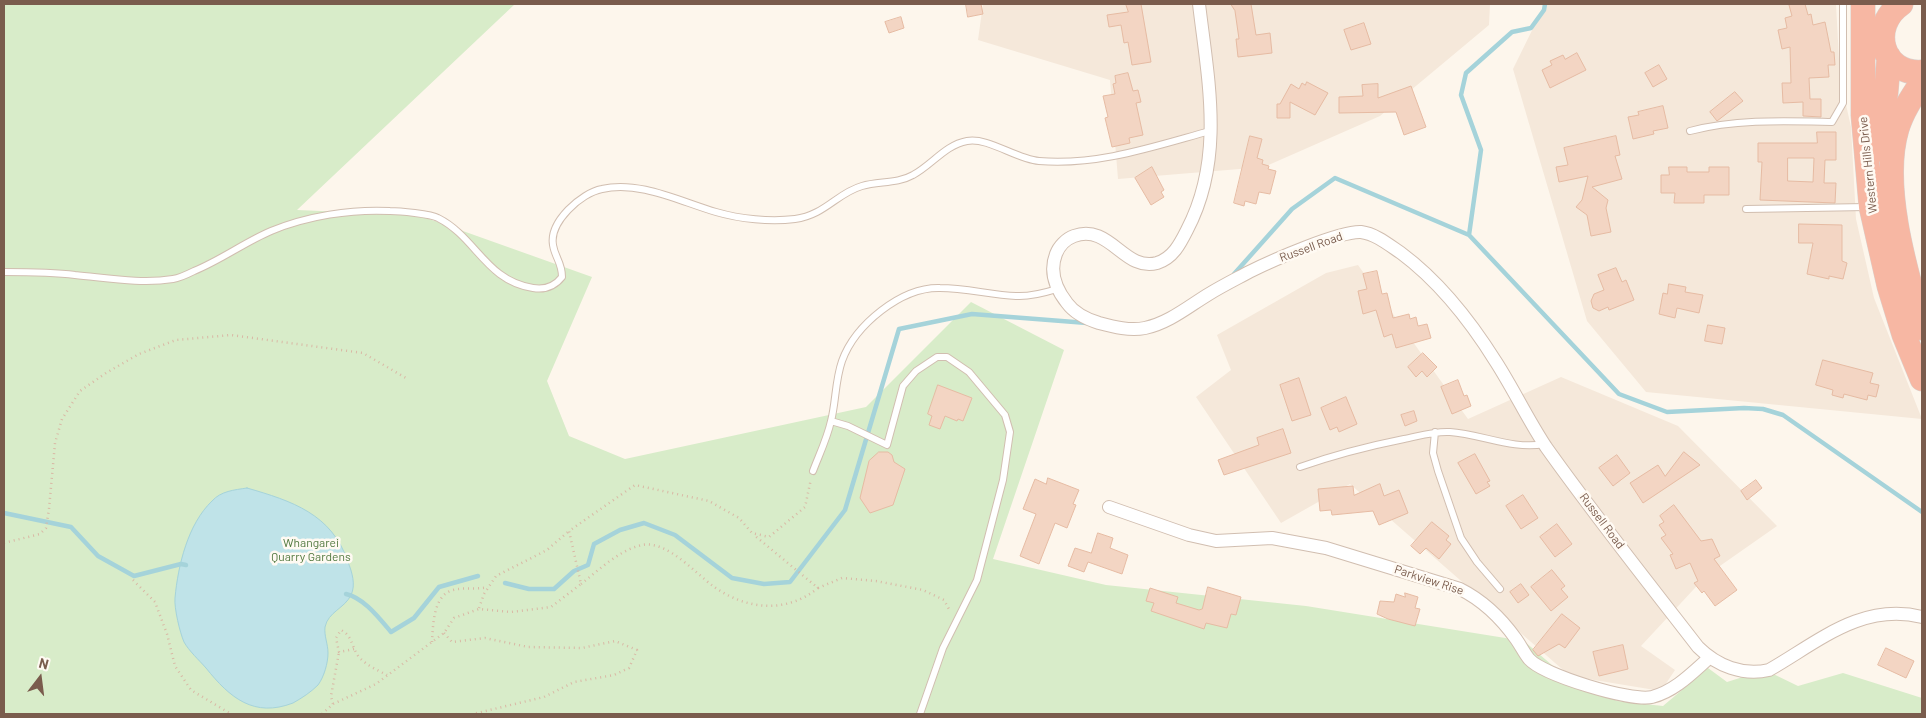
<!DOCTYPE html>
<html>
<head>
<meta charset="utf-8">
<style>
	body { margin:0 }
	#map { position:relative; width:1926px; height:718px; overflow:hidden; background:#fdf6ec; font-family:Barlow,sans-serif }
	canvas { display:block }
	.frame { position:absolute; inset:0; border:5px solid #7a5c4d; pointer-events:none }
	.north { position:absolute; left:15px; top:653px; width:50px; height:50px; -webkit-text-stroke:4px #fffaf3; paint-order:stroke; rotate:15deg; font-size:14px; font-weight:700; line-height:20px; text-align:center; color:#7a5c4d }
	.north::after { content:''; display:block; margin:auto; width:18px; height:22px; background:#7a5c4d; clip-path:polygon(50% 0,100% 100%,50% 72%,0 100%) }
</style>
</head>
<body>
<div id="map">
<canvas width="1926" height="718"></canvas>
<div class="frame"></div>
<div class="north">N</div>
</div>
<script>
const ctx = document.querySelector('canvas').getContext('2d');
ctx.lineJoin = 'round';
function fill(path, color) { ctx.fillStyle = color; ctx.fill(path, 'evenodd'); }
function stroke(path, color, width, dash) { ctx.strokeStyle = color; ctx.lineWidth = width; ctx.lineCap = dash ? 'butt' : 'round'; ctx.setLineDash(dash || []); ctx.stroke(path); }
function drawText(font, color, halo, rows, align = 'center') {
  ctx.font = font + ' Barlow,sans-serif'; ctx.lineWidth = 5; ctx.setLineDash([]); ctx.textBaseline = 'middle'; ctx.strokeStyle = halo; ctx.fillStyle = color; for (const [text, x, y, turn = 0] of rows) {
    ctx.save(); ctx.translate(x, y); ctx.rotate((+turn || 0) * Math.PI / 180); ctx.textAlign = isNaN(turn) ? turn : align; if (halo) ctx.strokeText(text, 0, 0); ctx.fillText(text, 0, 0); ctx.restore();
  }
}
const residential = new Path2D(`
	M983,4h507l-1,21 -109,91 -116,51 -146,12 -8,-99 -132,-40z
	M1545,4h291l4,74 11,49 5,92 18,79 48,121 -276,-27 -59,-71 -74,-252z
	M1358,265l110,154 93,-42 117,49 99,100 -70,49 -66,71 34,24 -14,21 -91,-15 -220,-192 -69,39 -85,-126 35,-27 -14,-35 109,-62z`);
const green = new Path2D(`
	M4,4h511l-218,206 121,5 174,62 -45,104 22,55 56,23 241,-52 105,-105 93,48 -71,209 113,26 200,21 218,35 36,31 57,29 46,5 45,-38 19,14 38,-12 33,16 45,-13 79,25v16h-1918z`);
const water = new Path2D(`
	M247,488c45,13 85,26 101,74 4,10 8,23 3,33 -6,13 -23,17 -26,32 -1,9 3,17 3,26 0,10 -4,24 -10,32 -7,7 -16,13 -25,18 -39,15 -63,-5 -87,-35 -7,-8 -17,-17 -22,-26 -4,-9 -10,-34 -9,-44 3,-33 13,-74 37,-97 9,-10 22,-11 35,-13z`);
const stream = new Path2D(`
	M1469,235l12,-85 -20,-55 5,-22 46,-41 19,-4 13,-18 1,-6
	M1234,274l58,-65 43,-31 134,57 150,159 48,18 77,-4 19,1 20,6 139,97
	M4,513l67,14 27,29 36,20 47,-12 5,1
	M505,583l24,6h25l20,-18 14,-6 6,-21 26,-14 24,-7 31,12 57,43 32,6 26,-2 55,-72 54,-181 73,-15 115,9
	M346,594c18,4 33,24 45,38l23,-14 25,-31 39,-11`);
const building = new Path2D(`
	M966,4h15l2,10 -15,3z
	M1126,4h15l10,58 -19,3 -4,-23 -4,1 -3,-18 -12,2 -2,-12 21,-3z
	M1231,4h20l5,31 14,-2 2,20 -34,4 -2,-18h3l-4,-28z
	M1795,4h10l3,11 3,-1 2,11 12,-3 6,30h3l1,13h-7l1,12 -20,1 1,21h11v18l-18,-1v-14l-20,1 -1,-20h9l-1,-36 -8,2 -4,-19 9,-2 -2,-10 7,-2 -3,-11z
	M901,17l3,11 -15,5 -4,-11z
	M1364,23l7,21 -20,6 -7,-20z
	M1577,53l9,17 -36,18 -8,-18 10,-5 -2,-4 13,-6 2,4z
	M1659,65l8,14 -14,8 -8,-14z
	M1128,73l5,18 5,-1 3,12 -5,1 7,32 -14,3 1,5 -18,4 -7,-29 3,-1 -5,-21 12,-2 -2,-10 3,-1 -1,-7z
	M1307,82l21,11 -13,22 -25,-13v16h-13v-14h3l11,-20 8,5 3,-6 3,2z
	M1378,84v14l33,-12 15,41 -22,8 -8,-23 -57,1v-16l24,-1 -1,-11z
	M1735,92l8,9 -26,20 -7,-9z
	M1663,106l5,22 -15,3 1,3 -21,5 -5,-22 11,-2 -1,-3z
	M1817,132h19v28h-11l-1,23h12l-1,20 -75,-3 2,-38h-4v-19h59zM1788,158h26l-1,24 -25,-1z
	M1250,136l12,3 -5,19 6,2 -1,4 7,2 -1,3 8,2 -6,23 -11,-2 -3,12 -11,-3 -1,5 -10,-3z
	M1616,136l4,19 -5,1 7,23 -30,8 16,13 -2,8 5,24 -20,4 -4,-21 -11,-8 6,-7 6,-24 -29,6 -3,-15 12,-2 -4,-17z
	M1152,167l12,23 -3,2 3,5 -13,8 -16,-27z
	M1669,167h18v5h22v-5h20v28h-25v8h-30l1,-10h-14v-18h8z
	M1799,224l43,1v36l5,2 -4,16 -14,-3v3l-22,-5 6,-31h-14z
	M1616,268l6,14 4,-2 8,20 -25,10 -1,-3 -9,4 -6,-3 -2,-7 3,-7 10,-4 -6,-15z
	M1377,271l5,23 5,-1 6,25 16,-4 1,5 6,-2 2,9 9,-2 4,14 -35,10 -4,-14 -8,3 -8,-27 -13,4 -5,-23 9,-2 -4,-15z
	M1669,284l17,3 -1,5 18,3 -4,18 -22,-5 -2,10 -16,-4 4,-21 4,1z
	M1708,325l17,3 -3,16 -17,-3z
	M1423,353l14,14 -10,10 -5,-6 -6,6 -8,-10z
	M1823,360l50,13 -3,10 9,2 -3,12 -8,-2 -1,5 -23,-6 -1,4 -11,-3 1,-5 -17,-5z
	M1299,378l12,37 -19,6 -12,-36z
	M1458,380l6,16 3,-1 4,11 -19,8 -11,-27z
	M938,385l34,13 -9,23 -5,-2 -1,2 -12,-5 -5,13 -11,-4 3,-9 -4,-2z
	M1346,397l11,27 -18,8 -2,-5 -7,3 -9,-22z
	M1414,411l3,10 -12,5 -4,-11z
	M1283,429l8,24 -67,22 -6,-15 41,-15 -2,-7z
	M879,452h9l4,3 2,7 11,7 -12,36 -23,8 -10,-15 9,-37z
	M1684,452l16,13 -57,38 -13,-20 28,-18 7,11z
	M1475,454l15,27 -3,1 3,4 -14,8 -18,-31z
	M1617,455l13,18 -17,13 -14,-18z
	M1048,478l31,12 -6,14 3,1 -9,23 -12,-5 -16,41 -19,-8 16,-42 -13,-5 12,-30 11,5z
	M1756,480l6,8 -15,12 -6,-9z
	M1380,484l4,12 15,-6 9,23 -29,12 -6,-14 -41,4 -1,-5 -11,1 -2,-22 35,-3 1,9z
	M1523,495l15,23 -17,11 -15,-23z
	M1674,505l27,36 11,-2 8,17 -6,3 23,31 -22,16 -11,-15 -2,2 -8,-10 4,-2 -8,-18 -14,6 -6,-14 3,-1 -12,-16 5,-3 -7,-10 5,-3 -4,-6z
	M1432,522l17,14 -3,4 5,4 -12,15 -13,-11 -6,6 -9,-8z
	M1557,524l15,20 -17,13 -15,-20z
	M1098,533l15,5 -3,10 18,7 -6,19 -34,-12 -4,10 -16,-6 7,-18 16,5z
	M1552,570l13,16 -4,3 7,8 -17,14 -20,-24z
	M1521,584l8,11 -11,8 -8,-11z
	M1208,587l33,10 -5,18 -5,-1 -4,14 -21,-5 -2,6 -53,-18 3,-8 -8,-2 4,-13 28,9 -2,6 23,7 3,-1z
	M1405,593l13,4 -3,11 5,1 -5,17 -27,-7 -11,-5 3,-13 14,1 2,-8 9,3z
	M1562,614l18,14 -15,20 -6,-4 -21,12 -5,-6z
	M1623,645l5,24 -29,7 -6,-24z
	M1886,648l28,13 -8,17 -28,-13z`);
const path = new Path2D(`
	M4,543l36,-9 6,-6 3,-19 6,-66 7,-24 18,-28 26,-18 33,-19 37,-14 55,-5 132,18 43,25
	M133,580l22,22 12,32 8,32 16,24 40,24
	M581,584c18,-14 38,-34 61,-39 25,-5 53,28 71,41 33,24 73,28 105,2l-64,-53
	M818,588l24,-10 34,3 47,9 21,10 6,11
	M479,608l5,-14 12,-18 51,-26 22,-19
	M444,633l8,9 33,-4 43,9 54,1 33,-7 22,9 -8,18 -15,7 -40,7 -30,15 -71,17
	M432,642c1,-16 1,-47 21,-52 11,-3 23,0 35,-3
	M354,649l-15,3 -3,-14 5,-8c12,6 10,17 18,27 7,8 18,13 28,18
	M333,704l-2,-8 8,-44
	M322,714l11,-10 43,-20 68,-51 10,-15 25,-9 32,3 40,-5 30,-23 -12,-53 66,-46 74,16 30,17 13,15 17,4 36,-30 6,-28`);
const lane = new Path2D(`
	M1690,131c46,-12 94,-10 142,-9l11,-19v-99
	M1746,209l121,-2
	M4,272c24,0 48,0 71,3 33,3 66,9 98,4 7,-1 15,-5 21,-8 27,-11 51,-29 77,-40 36,-15 80,-22 119,-20 9,0 41,3 48,7 38,19 48,63 95,70 12,2 22,-2 29,-11 0,-15 -7,-19 -9,-32 -4,-23 28,-52 49,-56 37,-9 79,13 114,23 24,7 54,10 79,7 30,-4 42,-26 67,-33 17,-5 35,-2 51,-11 19,-10 32,-30 54,-34 21,-4 49,18 72,20 59,5 116,-15 171,-30
	M831,421l17,5 39,19 16,-59 13,-15 21,-14h10l22,15 36,43 5,17 -7,48 -26,100 -34,68 -23,66
	M1435,432l-2,21 5,18 23,67 16,24 23,27
	M1300,467c34,-12 69,-21 104,-28 15,-3 30,-8 46,-7 31,2 63,18 94,12
	M813,471c6,-16 14,-32 18,-50 5,-19 4,-40 11,-60 13,-36 59,-74 98,-73 26,0 51,7 76,8 14,1 28,-3 41,-7`);
const street = new Path2D(`
	M1199,4c9,76 26,154 -12,226 -7,14 -14,28 -30,33 -33,9 -47,-40 -83,-27 -8,3 -15,10 -18,18 -7,18 0,35 11,49 8,11 19,16 32,20 15,4 31,8 46,5 24,-5 44,-22 64,-34 13,-8 27,-15 40,-22 22,-11 90,-41 112,-40 15,2 28,13 40,21 39,29 70,69 95,109 18,28 32,58 50,85 49,69 101,134 152,200 19,19 45,29 71,23 49,-28 93,-68 153,-53
	M1109,507l80,28 27,6 56,-3 54,10 134,41c24,12 41,29 56,50 5,7 8,14 13,20 14,16 102,43 123,38 23,-6 40,-24 57,-39`);
const highway = new Path2D(`
	M1863,4v111l8,92 18,79 15,49 18,44
	M1901,4c-32,22 -20,71 21,68
	M1922,82c-10,15 -20,30 -25,47 -17,57 9,143 25,199
	M1874,151l12,-58 3,-36`);
const streetNames = [
	["Western Hills Drive",1868,165,-96],
	["Russell Road",1311,247,-20],
	["Russell Road",1602,521,53],
	["Parkview Rise",1429,580,18]
];
const parkNames = [
	["Whangarei",311,543],
	["Quarry Gardens",311,557]
];
fill(residential, '#f5e8da');
fill(green, '#d8ecc9');
fill(water, '#bfe3e8');
stroke(water, '#a5d3da', 1);
stroke(stream, '#a5d3da', 4.5);
fill(building, '#f3d5c3');
stroke(building, '#e6bba3', 1);
stroke(lane, '#d1beb0', 8);
stroke(street, '#d1beb0', 14);
stroke(highway, '#dad1cd', 25);
stroke(path, '#d9b8a5', 2.5, [1, 4]);
stroke(lane, '#fff', 6);
stroke(street, '#fff', 12);
stroke(highway, '#f7b7a3', 24);
drawText('12px', '#7a5c4d', '#fffaf3', streetNames);
drawText('12px', '#537a41', '#fffaf3', parkNames);
</script>
</body>
</html>
